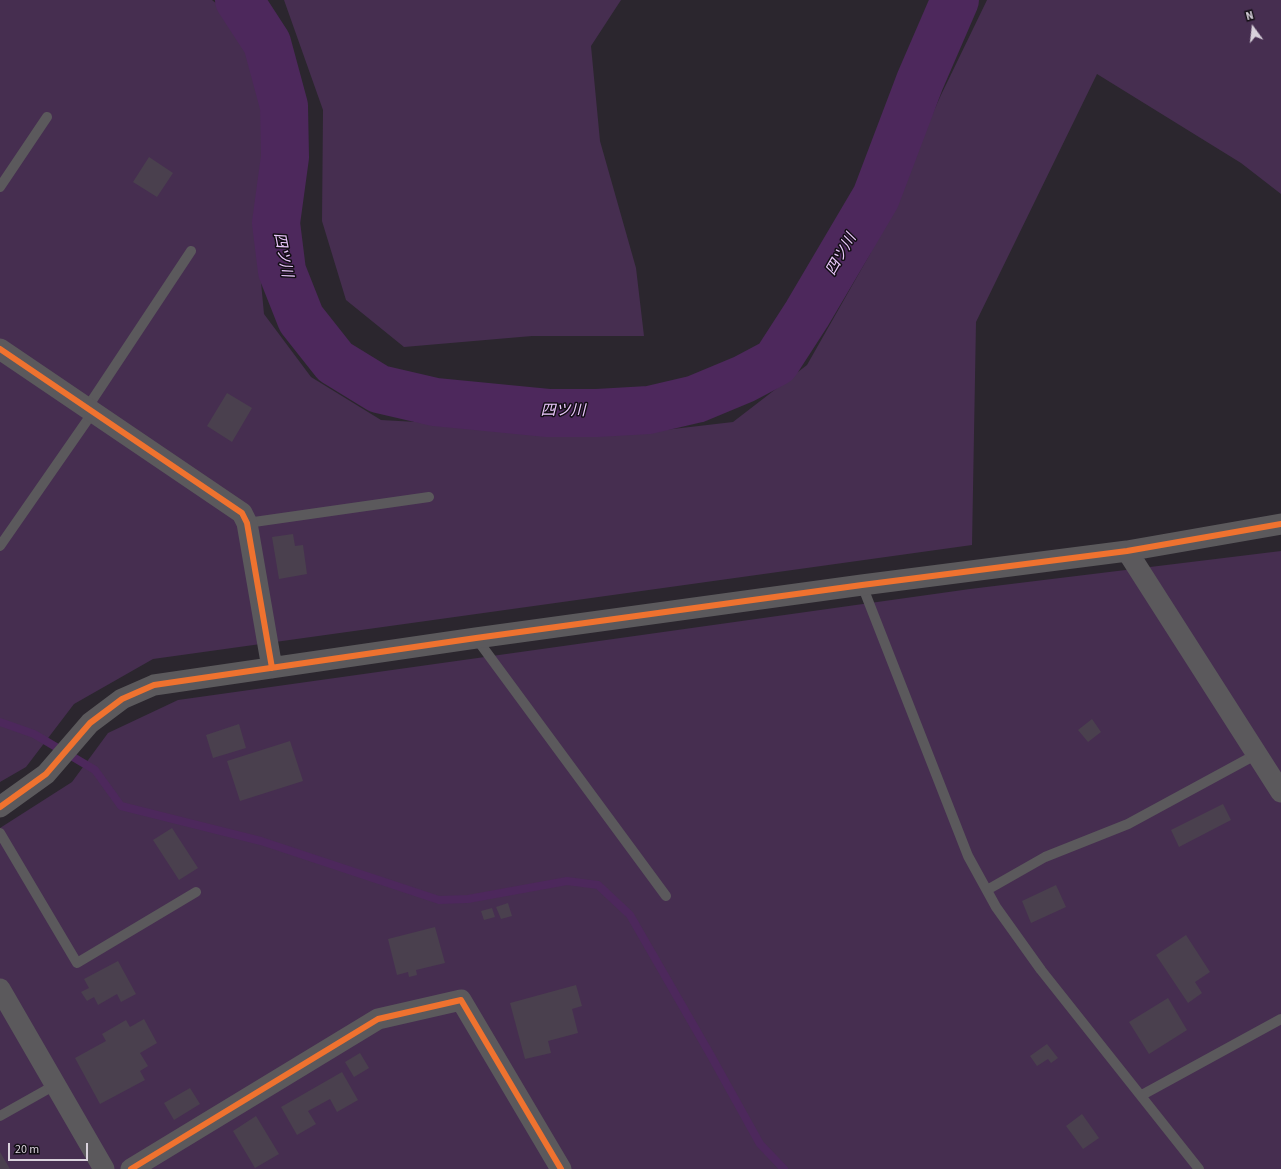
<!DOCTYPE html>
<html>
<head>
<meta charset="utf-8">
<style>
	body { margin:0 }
	#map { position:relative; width:1281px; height:1169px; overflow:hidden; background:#2b262e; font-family:"Source Sans 3",sans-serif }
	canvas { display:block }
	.north { position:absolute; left:1233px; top:8px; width:40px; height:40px; -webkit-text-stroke:3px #120e14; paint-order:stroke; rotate:345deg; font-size:11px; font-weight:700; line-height:16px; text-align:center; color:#d9d2dc }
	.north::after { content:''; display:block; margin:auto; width:14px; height:18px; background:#d9d2dc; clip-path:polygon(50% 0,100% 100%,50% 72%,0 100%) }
	.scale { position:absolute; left:8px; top:1143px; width:80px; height:18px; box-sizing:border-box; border:2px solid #d9d2dc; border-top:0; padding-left:5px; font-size:12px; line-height:14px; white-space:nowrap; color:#d9d2dc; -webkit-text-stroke:3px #120e14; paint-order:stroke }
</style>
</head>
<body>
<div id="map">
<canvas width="1281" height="1169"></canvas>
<div class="north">N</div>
<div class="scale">20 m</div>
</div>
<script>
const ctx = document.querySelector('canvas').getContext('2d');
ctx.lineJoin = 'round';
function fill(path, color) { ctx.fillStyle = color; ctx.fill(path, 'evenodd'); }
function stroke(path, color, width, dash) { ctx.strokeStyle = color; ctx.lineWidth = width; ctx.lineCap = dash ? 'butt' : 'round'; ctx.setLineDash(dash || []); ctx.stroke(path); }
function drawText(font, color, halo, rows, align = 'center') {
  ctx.font = font + ' "Source Sans 3","Noto Sans JP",sans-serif'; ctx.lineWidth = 3; ctx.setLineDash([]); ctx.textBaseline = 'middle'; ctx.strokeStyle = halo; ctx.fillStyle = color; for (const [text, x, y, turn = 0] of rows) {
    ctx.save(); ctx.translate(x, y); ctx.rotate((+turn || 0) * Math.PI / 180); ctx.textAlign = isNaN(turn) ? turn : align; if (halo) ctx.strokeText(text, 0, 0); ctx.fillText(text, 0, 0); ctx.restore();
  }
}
const green = new Path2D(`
	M0,0h212l11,9 25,34 24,84 -17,92 9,95 47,63 70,43 249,14 103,-12 74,-57 63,-111 71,-159 46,-95h294v194l-40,-31 -144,-89 -121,248 -4,223 -819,114 -79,45 -48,63 -26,15z
	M284,0h337l-30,46 9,95 36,127 8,68h-112l-128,11 -58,-47 -24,-79 1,-111z
	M1281,551v618h-1281v-341l72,-46 36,-49 70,-33 792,-111z`);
const stream = new Path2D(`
	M0,722l34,12 61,36 26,36 140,35 178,59 29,-1 99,-18 31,4 32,30 80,139 50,90 24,25`);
const river = new Path2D(`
	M239,0l28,43 17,63 1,51 -9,66 6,48 19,48 34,43 44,27 56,13 113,11h49l52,-3 47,-11 48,-20 32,-17 31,-48 69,-117 44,-116 35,-81`);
const building = new Path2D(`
	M149,157l24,16 -16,24 -24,-15z
	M227,393l25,15 -20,34 -25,-16z
	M293,534l2,12 8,-1 4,29 -28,5 -7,-42z
	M1092,719l9,13 -13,10 -10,-12z
	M239,724l7,24 -33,10 -7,-23z
	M290,741l13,40 -63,20 -13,-40z
	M1223,804l8,16 -52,27 -8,-17z
	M172,828l26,40 -19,12 -26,-40z
	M1056,885l10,22 -35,16 -9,-22z
	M508,903l4,13 -11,3 -5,-12z
	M492,908l3,9 -11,3 -3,-9z
	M435,927l10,36 -29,7 1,5 -8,2 -1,-5 -11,3 -9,-36z
	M1186,935l24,37 -15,10 7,11 -14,10 -32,-48z
	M118,961l18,33 -15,8 -4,-8 -19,11 -4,-8 -7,4 -6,-9 8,-4 -5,-9z
	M576,985l6,21 -10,3 6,24 -30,8 3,12 -26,6 -15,-56z
	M1168,998l19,32 -38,24 -20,-32z
	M144,1019l13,24 -17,10 8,13 -8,5 5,9 -45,24 -25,-46 31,-17 -4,-7 24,-14 4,7z
	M1047,1044l11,14 -7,5 -3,-4 -11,7 -7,-10z
	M360,1053l9,15 -15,9 -9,-15z
	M342,1072l16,28 -21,12 -7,-13 -22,12 8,13 -19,11 -16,-28z
	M190,1088l10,16 -26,16 -10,-17z
	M1082,1114l17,24 -16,11 -17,-23z
	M256,1116l23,38 -24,14 -22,-37z
	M0,1152l10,17h-10z`);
const service = new Path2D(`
	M0,187l47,-70
	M87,408l104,-157
	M247,523l182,-26
	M0,546l93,-134
	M862,585l106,271 28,51 45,63 158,199
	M476,638l190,258
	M0,833l77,130 119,-71
	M987,890l58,-33 83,-33 129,-70
	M1142,1095l139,-76
	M0,1116l55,-31`);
const minor = new Path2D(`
	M0,349l242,164 5,10 25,145
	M1127,551l154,241
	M0,807l46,-33 44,-51 32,-24 32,-14 322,-47 386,-53 265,-34 154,-27
	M0,989l104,180
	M131,1169l247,-150 83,-19 100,169`);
const cycleway = new Path2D(`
	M0,349l242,164 5,10 25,145
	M0,807l46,-33 44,-51 32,-24 32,-14 322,-47 386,-53 265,-34 154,-27
	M131,1169l247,-150 83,-19 100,169`);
const waterNames = [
	["四ツ川",282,255,79],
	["四ツ川",842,255,-60],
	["四ツ川",563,412]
];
fill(green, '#462e50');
stroke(stream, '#4d285c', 8);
stroke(river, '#4d285c', 48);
fill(building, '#4a404e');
stroke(service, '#5b595c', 10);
stroke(minor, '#5b595c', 21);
stroke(cycleway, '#ef722f', 6);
drawText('italic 15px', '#ebc8fc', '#120e14', waterNames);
</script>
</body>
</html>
